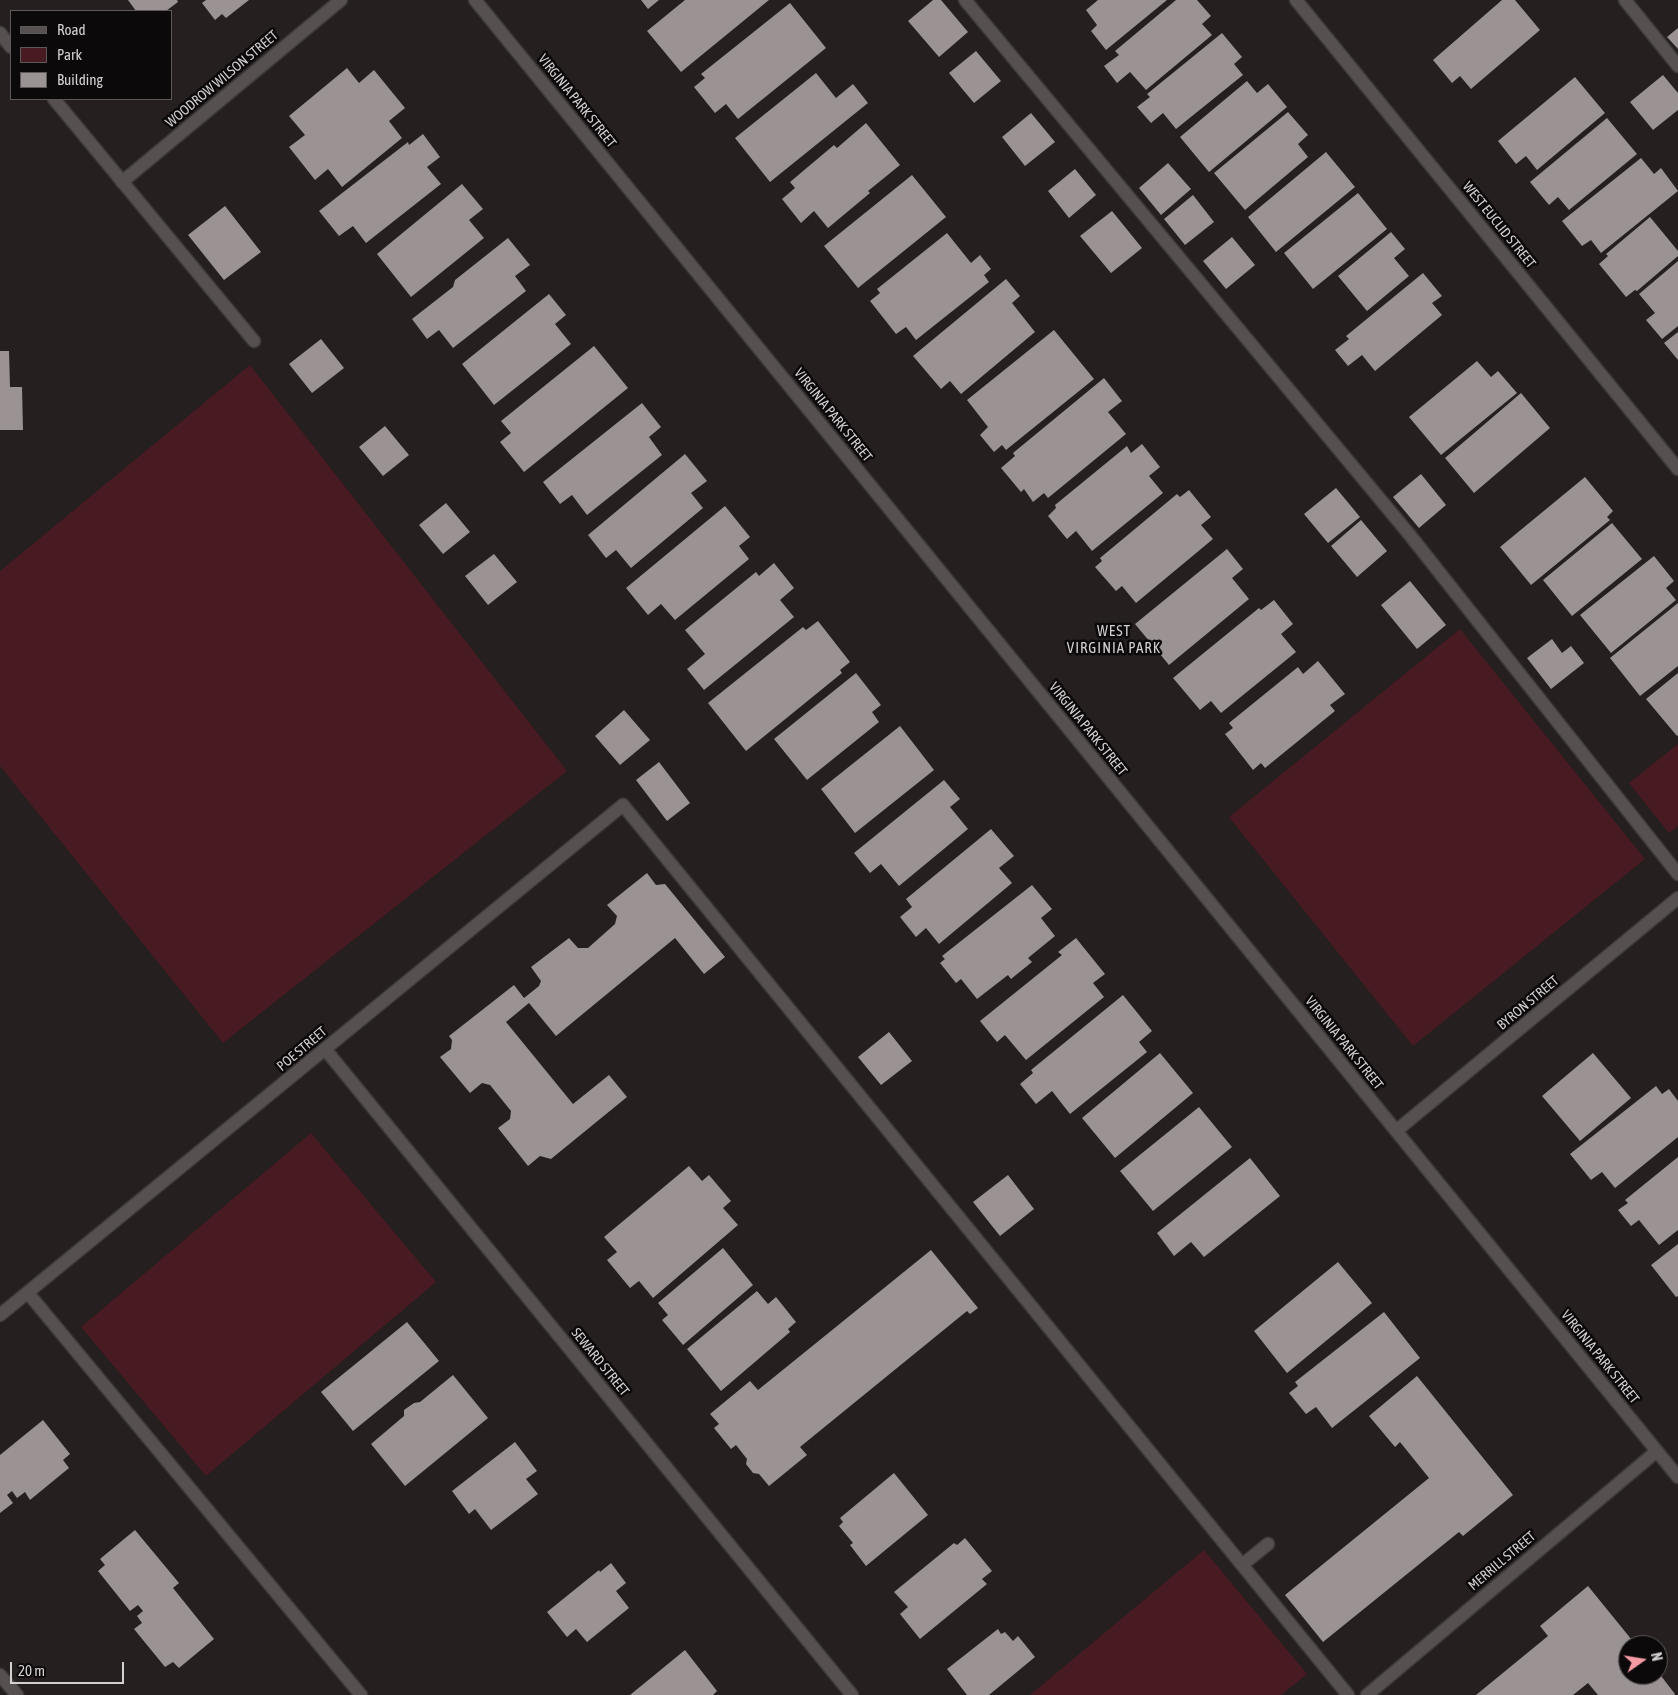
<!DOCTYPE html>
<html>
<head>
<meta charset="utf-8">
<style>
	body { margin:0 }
	#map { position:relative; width:1678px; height:1695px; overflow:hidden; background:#251f1f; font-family:"Asap Condensed",sans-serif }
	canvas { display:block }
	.legend { position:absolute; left:10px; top:10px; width:162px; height:90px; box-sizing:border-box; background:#0c090a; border:1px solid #5c5959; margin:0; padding:6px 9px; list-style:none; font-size:15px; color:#d4d0d0 }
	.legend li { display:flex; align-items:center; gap:10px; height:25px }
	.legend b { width:25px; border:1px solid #5c5959 }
	.north { position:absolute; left:1618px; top:1635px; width:50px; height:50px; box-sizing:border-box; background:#0c090a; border:1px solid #5c5959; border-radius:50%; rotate:77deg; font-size:14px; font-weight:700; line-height:20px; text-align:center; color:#d4d0d0 }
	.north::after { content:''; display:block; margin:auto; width:18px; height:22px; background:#f49aa3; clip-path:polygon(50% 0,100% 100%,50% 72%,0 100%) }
	.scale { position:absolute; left:10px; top:1662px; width:114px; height:22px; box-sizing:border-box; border:2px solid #d4d0d0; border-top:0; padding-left:6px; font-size:15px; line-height:18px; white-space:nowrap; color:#d4d0d0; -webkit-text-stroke:4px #0c090a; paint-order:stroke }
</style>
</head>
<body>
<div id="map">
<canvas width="1678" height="1695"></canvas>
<ul class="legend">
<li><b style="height:6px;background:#575050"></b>Road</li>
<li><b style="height:14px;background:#481a21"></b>Park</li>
<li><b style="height:14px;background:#9b9393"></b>Building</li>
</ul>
<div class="north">N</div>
<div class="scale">20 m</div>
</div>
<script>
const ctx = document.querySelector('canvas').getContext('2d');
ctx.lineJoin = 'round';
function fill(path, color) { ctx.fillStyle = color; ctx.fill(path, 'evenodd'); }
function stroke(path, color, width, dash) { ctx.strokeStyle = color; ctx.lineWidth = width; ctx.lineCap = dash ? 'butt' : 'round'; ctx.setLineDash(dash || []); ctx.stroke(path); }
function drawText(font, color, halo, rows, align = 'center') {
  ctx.font = font + ' "Asap Condensed",sans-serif'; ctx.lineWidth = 5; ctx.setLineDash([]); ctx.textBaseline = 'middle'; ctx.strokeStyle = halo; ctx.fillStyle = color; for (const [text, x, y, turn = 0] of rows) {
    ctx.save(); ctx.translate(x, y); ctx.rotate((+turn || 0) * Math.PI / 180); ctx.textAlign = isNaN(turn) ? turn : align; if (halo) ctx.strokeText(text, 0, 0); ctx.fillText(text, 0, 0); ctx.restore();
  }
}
const green = new Path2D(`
	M250,365l317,406 -344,272 -223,-277v-195z
	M1460,629l185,230 -232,187 -184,-229z
	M1678,744v82l-9,7 -40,-50z
	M311,1133l125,149 -230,194 -125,-149z
	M1204,1550l103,124 -26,21h-251z`);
const building = new Path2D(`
	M128,0h49l1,2 -12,9h-30z
	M206,0h43l-23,18 -4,-4 -7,6 -13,-17z
	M641,0h18l-11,9z
	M685,0h84l-88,72 -34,-41z
	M933,0h8l27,32 -29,25 -31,-36z
	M1098,0h69l-61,50 -15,-19 6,-6 -11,-15z
	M1176,0h21l14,16 -9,8 10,11 -66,55 -16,-18 -13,11 -13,-17 15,-11 -4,-4z
	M1502,0h13l25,30 -69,59 -11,-13 -8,7 -19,-23z
	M790,3l36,45 -88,71 -12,-15 -11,9 -21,-26 11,-9 -4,-4z
	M1678,28v21l-11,-12z
	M1222,33l20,24 -8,7 9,11 -67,54 -13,-16 -12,10 -14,-16 13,-10 -3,-3z
	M976,51l25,30 -27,22 -25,-30z
	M347,68l12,15 15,-13 31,38 -16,13 13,17 -60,49 -14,-18 -13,11 -26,-33 16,-12 -16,-19z
	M816,73l20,25 17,-14 15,19 -98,79 -35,-44z
	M1663,75l15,18v17l-25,20 -23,-28z
	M1575,77l30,36 -68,57 -11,-14 -10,8 -18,-23z
	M1247,81l10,12 11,-9 19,23 -78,65 -29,-35z
	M1288,112l20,23 -10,9 10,13 -63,53 -31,-37z
	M1031,113l24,29 -30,24 -23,-29z
	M1607,118l30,36 -68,56 -11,-13 -9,8 -19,-23z
	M866,123l34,42 -32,26 2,2 -42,35 -14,-17 -13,12 -19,-24 13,-11 -5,-6 44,-37 3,3z
	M423,134l17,23 -13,10 14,17 -75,59 -13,-17 -14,10 -20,-25 89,-69 1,3z
	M1326,152l29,35 -79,65 -28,-35z
	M1641,158l13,16 7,-6 17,23 -77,62 -10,-13 -9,6 -20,-25z
	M1168,163l23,26 -30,26 -22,-27z
	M1075,169l21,26 -27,23 -21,-27z
	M912,175l34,42 -88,71 -34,-42z
	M462,184l21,25 -14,11 15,18 -73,59 -34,-43z
	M1358,193l29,36 -74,60 -29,-36z
	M1193,195l21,27 -29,23 -21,-26z
	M225,206l36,46 -37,28 -36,-45z
	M1112,211l30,37 -31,25 -31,-37z
	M1650,217l28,34v5l-41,35 -2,-1 -9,7 -27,-33 9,-8 -2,-2z
	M1391,232l14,17 -11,9 15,18 -42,35 -29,-35z
	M947,233l24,30 9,-8 11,14 -7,6 5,7 -73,58 -10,-13 -10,7 -26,-33 10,-8 -3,-4z
	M1232,237l23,28 -29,24 -23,-28z
	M508,238l22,27 -15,11 11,15 -73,57 -14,-18 -12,9 -15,-20 41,-32 2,-7z
	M1678,261v65l-16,13 -16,-19 9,-7 -16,-19z
	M1423,273l19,23 -10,7 10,12 -67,56 -13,-16 -14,11 -13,-16 14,-11 -3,-3z
	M1006,279l14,17 -8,7 23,29 -74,62 -11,-13 -9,8 -28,-33z
	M549,294l17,21 -11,9 16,20 -77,61 -32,-41z
	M1054,330l40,49 -88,71 -4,-5 -8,7 -14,-17 8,-8 -21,-27z
	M1678,332v28l-14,-17z
	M321,339l23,29 -32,25 -23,-29z
	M594,346l34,42 -104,84 -24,-30 11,-9 -10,-12z
	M0,351h9l1,36h12l1,43h-23z
	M1477,361l14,16 7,-6 19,22 -76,62 -32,-38z
	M1104,378l18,23 -14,11 18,22 -78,64 -4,-5 -11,9 -9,-13 -3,3 -20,-24 14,-12 -2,-3z
	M1521,393l29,35 -76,65 -29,-35z
	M642,403l19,24 -12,10 13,18 -75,60 -15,-20 -12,9 -17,-22z
	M385,426l24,29 -26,21 -24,-29z
	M1142,444l18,23 -11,9 14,17 -71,58 -16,-20 -9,8 -19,-23 8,-8 -1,-3 72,-59 4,7z
	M685,454l22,27 -16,12 12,15 -72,60 -15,-18 -10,8 -18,-23z
	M1421,474l25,31 -27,23 -26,-31z
	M1585,477l28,34 -6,6 3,3 -79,65 -31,-38z
	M1336,488l24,29 -32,26 -24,-29z
	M1189,490l22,27 -10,8 12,14 -77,64 -14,-17 -6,5 -21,-24 7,-6 -2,-3 77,-64 3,3z
	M446,503l24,29 -27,22 -24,-29z
	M725,506l25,31 -11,9 10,13 -74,61 -14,-16 -13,11 -22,-27z
	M1361,520l26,31 -30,26 -26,-31z
	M1612,523l30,36 -70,57 -29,-36z
	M1227,549l16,20 -11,9 17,21 -80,66 -34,-41z
	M494,554l23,28 -29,23 -23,-29z
	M1654,556l20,25 -8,7 10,12 -65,53 -31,-38z
	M774,563l20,25 -14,12 14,17 -90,73 -17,-21 18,-15 -20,-24 71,-58 3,4z
	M1410,581l36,44 -29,24 -36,-44z
	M1274,600l19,24 -12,10 15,18 -75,61 -10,-12 -11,9 -27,-32 86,-70 2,2z
	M1678,603v63l-38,30 -30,-38z
	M818,621l32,41 -10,8 2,3 -96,78 -38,-48 95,-76 3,3z
	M1552,639l10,14 9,-7 13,17 -33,26 -24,-31z
	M1318,661l27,33 -15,11 5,6 -70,57 -4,-5 -8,7 -28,-36 8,-6 -4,-5 69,-56 5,7z
	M856,673l25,32 -9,7 7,10 -72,58 -33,-41z
	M1678,673v62l-1,1 -31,-37z
	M624,710l26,30 -30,25 -25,-29z
	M900,726l34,44 -79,63 -34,-44z
	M659,762l31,41 -23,18 -31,-41z
	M944,780l16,19 -10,8 18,22 -69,57 -18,-22 -11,9 -16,-20z
	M991,829l23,27 -15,12 13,15 -73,61 -13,-16 -10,9 -16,-20 12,-10 -6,-8z
	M647,873l9,12 9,-1 60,73 -21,17 -29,-36 -119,98 -27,-33 -23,19 67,82 36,-29 18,22 -76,62 -11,-3 -12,10 -30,-38 12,-9 1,-8 -21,-26 -8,-2 -12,10 -30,-36 11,-8 1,-9 -3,-4 65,-51 10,13 15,-12 2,-5 -10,-14 38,-29 9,10h10l27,-24 2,-8 -10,-11z
	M1032,885l20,24 -11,9 14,18 -27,22 4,4 -21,17 -3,-4 -31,24 -16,-20 -5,4 -16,-20 5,-4 -3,-3z
	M1076,938l29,36 -12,9 11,14 -78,63 -21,-25 -8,7 -17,-21 82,-66 -4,-3z
	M1123,995l29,36 -13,11 8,10 -77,62 -18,-23 -16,13 -16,-20 13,-11 -2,-3z
	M889,1032l23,29 -31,24 -23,-28z
	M1160,1053l33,40 -78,65 -33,-40z
	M1593,1053l38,45 -51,43 -38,-45z
	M1656,1086l6,8 7,-5 9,12v36l-63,51 -13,-16 -11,8 -21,-26z
	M1199,1107l33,40 -79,64 -33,-40z
	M1678,1157v73l-19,15 -20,-25 -8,6 -13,-16 10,-7 -3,-3z
	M1250,1158l30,38 -76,61 -13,-15 -17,14 -17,-23z
	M689,1166l13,15 7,-6 22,26 -8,7 15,17 -85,73 -14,-17 -9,7 -23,-28 10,-8 -13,-15z
	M1008,1175l26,34 -34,27 -27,-34z
	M1678,1244v52l-2,1 -25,-32z
	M723,1248l30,37 -70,60 -21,-25 6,-5 -10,-12z
	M931,1250l47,58 -8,6 -3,-3 -167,136 7,8 -38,31 -10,-12 -6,-1 -7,-9 1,-5 -11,-14 -5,4 -17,-21 5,-4 -9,-10 40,-33 8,9z
	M1338,1262l34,41 -85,70 -33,-42z
	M757,1291l11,13 8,-7 20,25 -8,7 2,3 -69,59 -34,-42z
	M1384,1312l36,46 -88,70 -16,-21 -10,7 -17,-21 9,-7 -3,-4z
	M407,1322l32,39 -86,70 -32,-39z
	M453,1375l35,43 -83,68 -34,-42 33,-28v-6l10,-7 6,-1z
	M1417,1376l96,119 -50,41 -4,-4 -136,110 -38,-47 144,-117 -29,-36 -5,5 -26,-31z
	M43,1420l27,34 -7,6 6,8 -39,32 -5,-8 -8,6 -5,-7 -5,4 6,8 -13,10v-58z
	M515,1442l22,29 -11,8 12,15 -47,36 -16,-21 -6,5 -17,-23z
	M894,1473l34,42 -62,51 -16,-21 3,-2 -14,-17 4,-4 -3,-4z
	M135,1530l44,53 -6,5 41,51 -35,29 -6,-6 -8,5 -31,-38 8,-6 -5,-7 6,-5 -5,-6 -8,6 -32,-40 7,-6 -5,-6z
	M965,1538l27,33 -10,8 5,5 -67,55 -20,-25 8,-7 -14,-15 60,-49 3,2z
	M611,1563l15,20 -10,8 13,17 -42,34 -11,-13 -9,8 -20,-25 52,-42 1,2z
	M1588,1586l48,59h-8v30h30v-3l17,22 -1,1h-76l-10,-12 -15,12h-97l72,-59 -8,-10z
	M998,1629l3,5 4,-2 8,9 5,-5 17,21 -46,38h-22l-20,-26z
	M685,1650l32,41 -4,4h-83z`);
const service = new Path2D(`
	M965,0l444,534 269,340
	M1625,0l53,66
	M0,33l11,14
	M54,99l200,242
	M623,805l725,890
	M28,1293l333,402
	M1242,1565l26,-21
	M0,1675l17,20`);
const minor = new Path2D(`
	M475,0l1203,1477
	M1296,0l382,469
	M122,182l219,-182
	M325,1049l527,646
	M1396,1131l282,-233
	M0,1315l623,-510
	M1367,1695l290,-244`);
const streetNames = [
	["WOODROW WILSON STREET",222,79,-40],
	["VIRGINIA PARK STREET",577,101,51],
	["WEST EUCLID STREET",1499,225,51],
	["VIRGINIA PARK STREET",833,415,51],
	["VIRGINIA PARK STREET",1088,729,51],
	["BYRON STREET",1528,1003,-40],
	["VIRGINIA PARK STREET",1344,1043,51],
	["POE STREET",302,1049,-40],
	["VIRGINIA PARK STREET",1600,1357,51],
	["SEWARD STREET",600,1362,51],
	["MERRILL STREET",1502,1561,-40]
];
const neighbourhoodNames = [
	["WEST",1114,631],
	["VIRGINIA PARK",1114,648]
];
fill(green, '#481a21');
fill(building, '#9b9393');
stroke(service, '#3e3939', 15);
stroke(minor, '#3e3939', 15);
stroke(service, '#575050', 12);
stroke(minor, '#575050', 12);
drawText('14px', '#d4d0d0', '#0c090a', streetNames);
ctx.letterSpacing = '1px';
drawText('15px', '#d4d0d0', '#0c090a', neighbourhoodNames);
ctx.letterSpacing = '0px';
</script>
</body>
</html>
